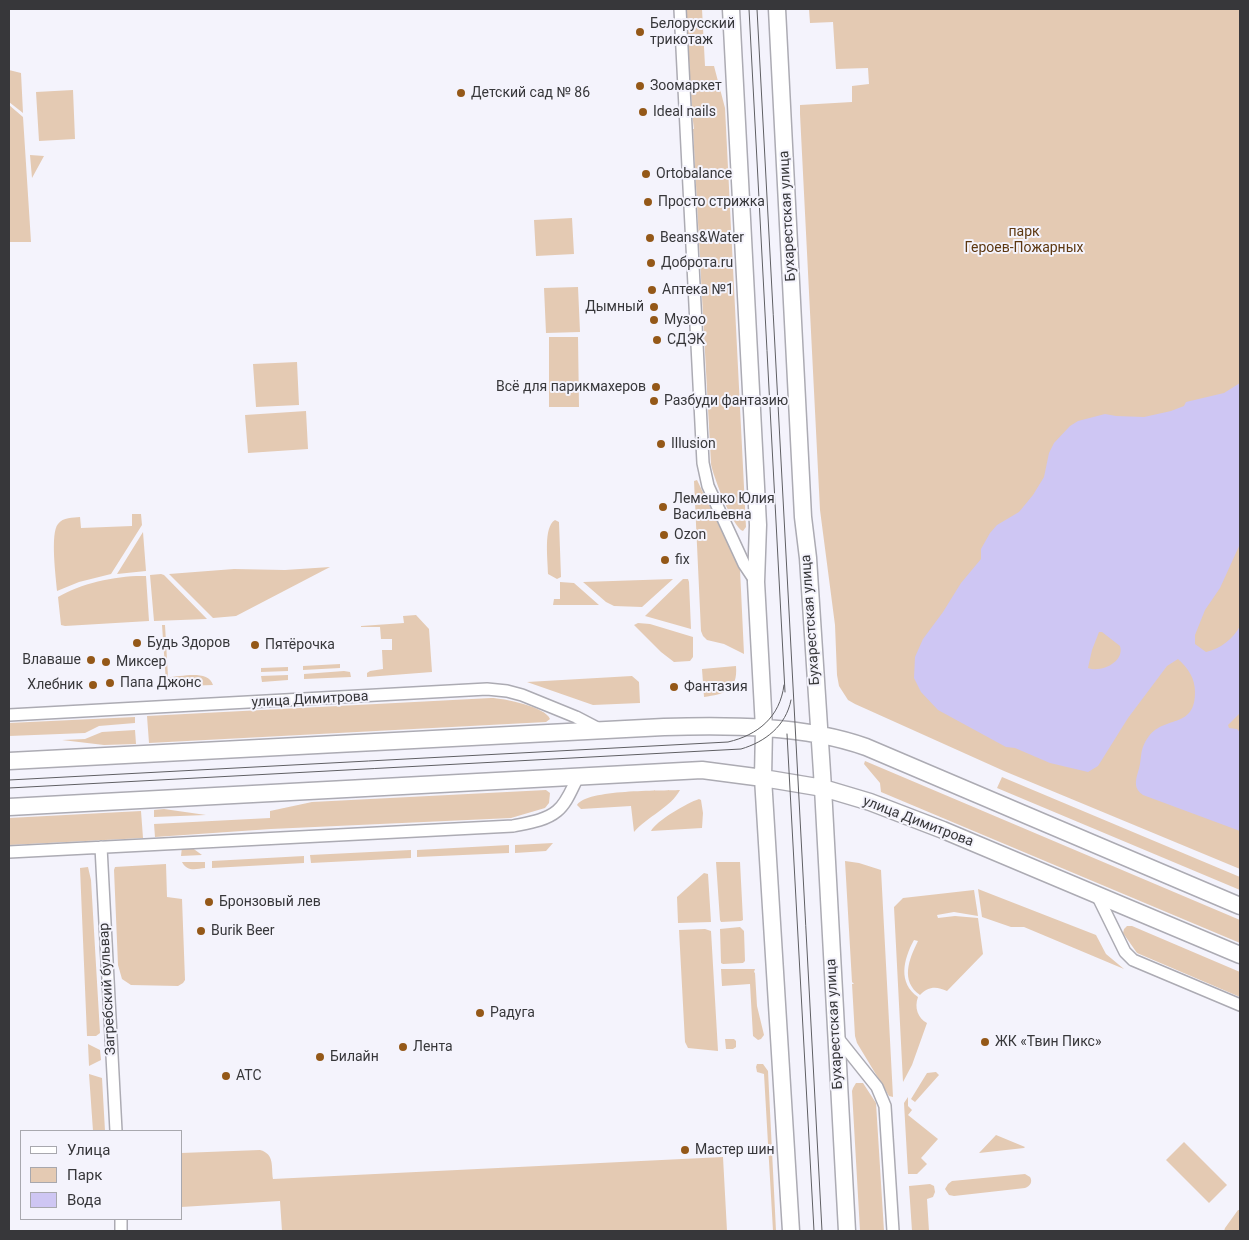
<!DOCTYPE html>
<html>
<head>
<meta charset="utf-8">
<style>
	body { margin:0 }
	#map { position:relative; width:1249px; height:1240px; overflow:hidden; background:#f4f3fc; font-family:Roboto,sans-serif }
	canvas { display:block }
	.frame { position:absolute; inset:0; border:10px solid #37373a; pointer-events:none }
	.legend { position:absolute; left:20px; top:1130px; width:162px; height:90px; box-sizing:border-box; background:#f4f3fc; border:1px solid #a8a8ae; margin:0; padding:6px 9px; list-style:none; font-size:15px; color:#37373a }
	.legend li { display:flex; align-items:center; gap:10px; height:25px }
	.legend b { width:25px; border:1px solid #a8a8ae }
</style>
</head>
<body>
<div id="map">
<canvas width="1249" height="1240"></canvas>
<div class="frame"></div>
<ul class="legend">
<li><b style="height:6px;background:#fff"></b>Улица</li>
<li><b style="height:14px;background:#e4cab3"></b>Парк</li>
<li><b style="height:14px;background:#cec6f3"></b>Вода</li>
</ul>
</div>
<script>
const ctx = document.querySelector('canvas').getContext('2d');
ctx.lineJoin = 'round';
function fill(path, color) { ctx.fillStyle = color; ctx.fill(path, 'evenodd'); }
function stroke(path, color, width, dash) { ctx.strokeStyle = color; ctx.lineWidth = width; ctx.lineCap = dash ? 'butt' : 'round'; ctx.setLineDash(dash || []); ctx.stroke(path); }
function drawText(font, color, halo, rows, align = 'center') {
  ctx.font = font + ' Roboto,sans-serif'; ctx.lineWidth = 4; ctx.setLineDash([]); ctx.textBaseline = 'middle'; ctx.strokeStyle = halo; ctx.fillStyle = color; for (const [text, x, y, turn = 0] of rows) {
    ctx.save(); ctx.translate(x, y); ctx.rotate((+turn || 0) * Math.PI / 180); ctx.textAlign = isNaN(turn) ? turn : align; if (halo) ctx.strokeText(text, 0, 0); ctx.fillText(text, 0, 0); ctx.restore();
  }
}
const green = new Path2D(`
	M686,9h16l3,57h9l11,42 21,419 -3,4c-10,-3 -30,-55 -32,-67l-18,-335h1l-2,-16 1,-2 -1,-1z
	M809,9h431v860l-236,-98 -149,-67 -7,-4 -9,-14 -2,-11 -2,-50 -15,-115 -20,-396v-9l52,-3v-16l17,-2 -1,-16 -32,1 -3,-47 -23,1z
	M9,70l12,3 2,40 -14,-11z
	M73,90l2,49 -36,2 -3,-49z
	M9,105l14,12 8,125h-22z
	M30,155l14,1 -12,22z
	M572,218l2,36 -38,2 -2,-36z
	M578,287l2,45 -34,1 -2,-45z
	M549,337h29l1,70h-30z
	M297,362l2,43 -43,2 -3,-43z
	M306,411l2,38 -60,4 -3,-38z
	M697,480l43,89 4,85 -20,-10 -17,-4 -4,-4 -2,-5 -7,-150z
	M132,514h9l1,11 -31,49 -32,8 -22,9c-1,-13 -7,-58 1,-67 5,-7 15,-6 22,-7l1,11 51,-2z
	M555,520l4,2 2,55 -4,2 -9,-5c0,-14 -5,-47 7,-54z
	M143,532l3,39 -29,3z
	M330,567l-94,49 -23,2 -44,-44 65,-5 51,1z
	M161,574l3,1 43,44 -53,2 -4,-46z
	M146,576l3,45 -84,5 -4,-1 -3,-28c23,-14 61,-22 88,-21z
	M673,579l-31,28 -28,-1 -8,-4 -23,-20z
	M683,579h5l1,3 2,47 -46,-13z
	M560,582l14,1 25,22h-46l1,-6h6z
	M416,615l13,14 3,43 -65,5v-4l3,-2 13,-2 -1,-19h10v-11h-11l-1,-12h-19v-1l43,-3 -1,-7z
	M638,623l12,1 43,13v20l-3,4 -16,1 -13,-10 -27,-27z
	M162,625h3l3,52c13,0 40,-8 45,8l-55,2 8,-5z
	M340,664v4l-37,2v-4z
	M736,666c2,25 -12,28 -32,31l-2,-28z
	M288,667v4l-27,1v-4z
	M344,671l6,1 1,5 -47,2v-5z
	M288,675v5l-26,2 -1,-6z
	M632,676l7,6 1,21 -47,2 -66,-23z
	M491,698c12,0 55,9 59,21l-4,3 -397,21 -2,-27z
	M135,717v6l-36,3 -14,7 -76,3v-13z
	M135,730l1,14 -32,1 -42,-5 23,-1 17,-7z
	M865,761l375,159v23l-359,-151 -1,-9 -16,-19z
	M1002,777l238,100v13l-243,-102z
	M546,790l4,3 -1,10 -4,5 -34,10 -240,11 -116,8 -1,-13 116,-6v-7l42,-9z
	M680,790c-9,17 -33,27 -46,42l-3,-26 -50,3 -4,-4c10,-16 84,-14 103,-15z
	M699,799l2,1 2,13 -1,15 -51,3c5,-10 36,-28 48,-32z
	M164,809l42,6 -52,2v-7z
	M141,811l2,27 -134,7v-27z
	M553,843l-7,8 -31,2v-8z
	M509,845v8l-92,4v-7z
	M182,847h9l11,8 -21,1z
	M411,850v8l-100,5 -1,-8z
	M304,856v7l-92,5v-7z
	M845,861l14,2 22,7 12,227 -4,-1 -32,-53 -2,-7 -3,-52h2l-2,-2z
	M182,862h23v6c-9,1 -18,4 -23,-6z
	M716,862h24l3,58 -2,1 -20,1 -1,-2z
	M166,864l1,33 15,2 3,81 -2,3 -5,3 -47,-1 -9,-6 -4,-14 -4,-95 1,-3z
	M88,867l3,13 9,153 -4,3h-9l-7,-168z
	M704,873l4,1 3,48 -33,1 -1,-26z
	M978,889l118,46 10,19 18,15 -100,-42h-13l-29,-10z
	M974,890l4,26 -24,-4 -17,3 1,3 17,-2 23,2 5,36 -36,37c-10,-5 -19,-5 -27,4 -20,-14 -11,-36 -2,-54l-4,-1c-11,20 -16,43 4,57 -4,11 0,21 9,26l-15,42 -9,17 -9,-175 9,-9z
	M1127,926h5l108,46v25l-103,-44 -14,-20 1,-4z
	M740,927l4,4 1,30 -2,2 -20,1 -2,-1 -1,-34z
	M705,929l6,2 7,120 -30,-3 -3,-6 -6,-112z
	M721,969h34l-1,3 1,1 2,33 7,29 -3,4 -3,1 -5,-4 -3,-52 -28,2z
	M725,1039h9l2,2v6l-3,2h-7z
	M88,1044l12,6 1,10 -12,6z
	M757,1064h6l5,7 8,160h-3l-9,-157 -7,-2 -1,-5z
	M936,1072l3,3 -24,27 -4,-3 16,-26z
	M89,1074l13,4 3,53h-12z
	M856,1083h7l13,20 8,128h-24l-8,-140 1,-3z
	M908,1097v9l4,4 -4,5 30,24 -17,19 6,6 -10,10h-9l-4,-71z
	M996,1135l29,12 -1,1 -45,5z
	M1184,1142l43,43 -18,18 -43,-43z
	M260,1150c15,4 11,17 13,29l450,-22 4,74h-445l-2,-30 -99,6v-54z
	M1025,1174l5,3c3,5 0,9 -5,11l-71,8 -5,-1 -4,-6 3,-5 4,-3z
	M930,1184l4,2 1,6 -2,5 -6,2 2,32h-17l-3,-45z
	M1238,1210h2v21h-16l1,-3z`);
const water = new Path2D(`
	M1240,383v161l-20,44 -15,22 -10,25v9l11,8c14,-3 27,-13 34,-26v87l-12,12 1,3 8,1 3,3v99l-97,-36c-9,-6 -8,-13 -5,-23 5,-14 0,-21 11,-36 17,-21 46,-7 46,-44 0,-14 -7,-24 -17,-33l-11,7 -39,52 -30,48 -10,6 -38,-9 -35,-15 -9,-1 -68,-37 -17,-18 -7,-14 1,-21 8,-18 20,-27 18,-29 20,-24v-10l9,-16 7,-8 22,-13 14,-17 11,-18 5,-24 5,-10 16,-17 8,-5 27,-7 11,2 28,1 27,-6 13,-5 2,-4 38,-9zM1099,632h3l18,14c5,16 -19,27 -32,22l4,-18z`);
const street = new Path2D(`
	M680,9l23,454 5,23 36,78 12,18
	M9,715l478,-26 20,2 15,4 54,22 25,13
	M101,847l15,284
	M9,852l504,-26c14,-3 32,-5 44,-15 10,-8 15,-23 21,-34
	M1097,895l28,57 8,8 107,45
	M837,1037l40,50 8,19 8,125
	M121,1219v12`);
const secondary = new Path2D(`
	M731,9l27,516 -2,57 8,146 -1,50 28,453
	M777,9l26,508 5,41 15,230 24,443
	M9,761l655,-34c65,-2 140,-2 202,20l374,159
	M9,807l693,-37 61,8 60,10 47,14 73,28 297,125`);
const tram = new Path2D(`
	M749,9l36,683
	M757,9l65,1222
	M787,734l27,497
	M9,780l719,-38c30,-7 52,-25 56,-57
	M9,788l732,-39c24,-7 45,-23 50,-49`);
const markers = [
	[640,32,5,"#945818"],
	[640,86,5,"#945818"],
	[461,93,5,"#945818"],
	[643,112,5,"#945818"],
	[646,174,5,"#945818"],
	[648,202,5,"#945818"],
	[650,238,5,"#945818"],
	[651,263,5,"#945818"],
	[652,290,5,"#945818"],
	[654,307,5,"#945818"],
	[654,320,5,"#945818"],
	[657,340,5,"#945818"],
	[656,387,5,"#945818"],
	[654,401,5,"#945818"],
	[661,444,5,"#945818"],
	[663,507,5,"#945818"],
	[664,535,5,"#945818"],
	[665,560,5,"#945818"],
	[137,643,5,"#945818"],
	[255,645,5,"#945818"],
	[91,660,5,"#945818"],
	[106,662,5,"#945818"],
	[110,683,5,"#945818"],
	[93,685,5,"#945818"],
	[674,687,5,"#945818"],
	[209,902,5,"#945818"],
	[201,931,5,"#945818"],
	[480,1013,5,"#945818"],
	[985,1042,5,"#945818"],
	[403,1047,5,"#945818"],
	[320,1057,5,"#945818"],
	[226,1076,5,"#945818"],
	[685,1150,5,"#945818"]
];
const poiNames = [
	["Белорусский",650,24],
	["трикотаж",650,40],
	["Зоомаркет",650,86],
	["Детский сад № 86",471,93],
	["Ideal nails",653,112],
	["Ortobalance",656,174],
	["Просто стрижка",658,202],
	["Beans&Water",660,238],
	["Доброта.ru",661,263],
	["Аптека №1",662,290],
	["Дымный",644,307,"right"],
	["Музоо",664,320],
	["СДЭК",667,340],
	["Всё для парикмахеров",646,387,"right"],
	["Разбуди фантазию",664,401],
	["Illusion",671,444],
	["Лемешко Юлия",673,499],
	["Васильевна",673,515],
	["Ozon",674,535],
	["fix",675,560],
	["Будь Здоров",147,643],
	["Пятёрочка",265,645],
	["Влаваше",81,660,"right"],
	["Миксер",116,662],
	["Папа Джонс",120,683],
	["Хлебник",83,685,"right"],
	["Фантазия",684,687],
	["Бронзовый лев",219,902],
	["Burik Beer",211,931],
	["Радуга",490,1013],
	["ЖК «Твин Пикс»",995,1042],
	["Лента",413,1047],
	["Билайн",330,1057],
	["АТС",236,1076],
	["Мастер шин",695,1150]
];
const streetNames = [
	["Бухарестская улица",788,216,-93],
	["Бухарестская улица",811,620,-94],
	["улица Димитрова",310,700,-3],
	["улица Димитрова",918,822,21],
	["Загребский бульвар",108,989,-93],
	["Бухарестская улица",835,1024,-93]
];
const parkNames = [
	["парк",1024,232],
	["Героев-Пожарных",1024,248]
];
fill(green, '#e4cab3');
fill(water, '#cec6f3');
stroke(street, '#acabb3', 14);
stroke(secondary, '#acabb3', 19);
stroke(street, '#fff', 11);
stroke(secondary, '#fff', 16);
stroke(tram, '#5f5f63', 1);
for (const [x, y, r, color] of markers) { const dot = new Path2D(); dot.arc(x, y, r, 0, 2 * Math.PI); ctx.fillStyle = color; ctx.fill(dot); stroke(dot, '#f4f3fc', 2); }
drawText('14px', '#37373a', '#f4f3fc', poiNames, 'left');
drawText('14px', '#37373a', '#f4f3fc', streetNames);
drawText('14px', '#5d3811', '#f4f3fc', parkNames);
</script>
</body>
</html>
